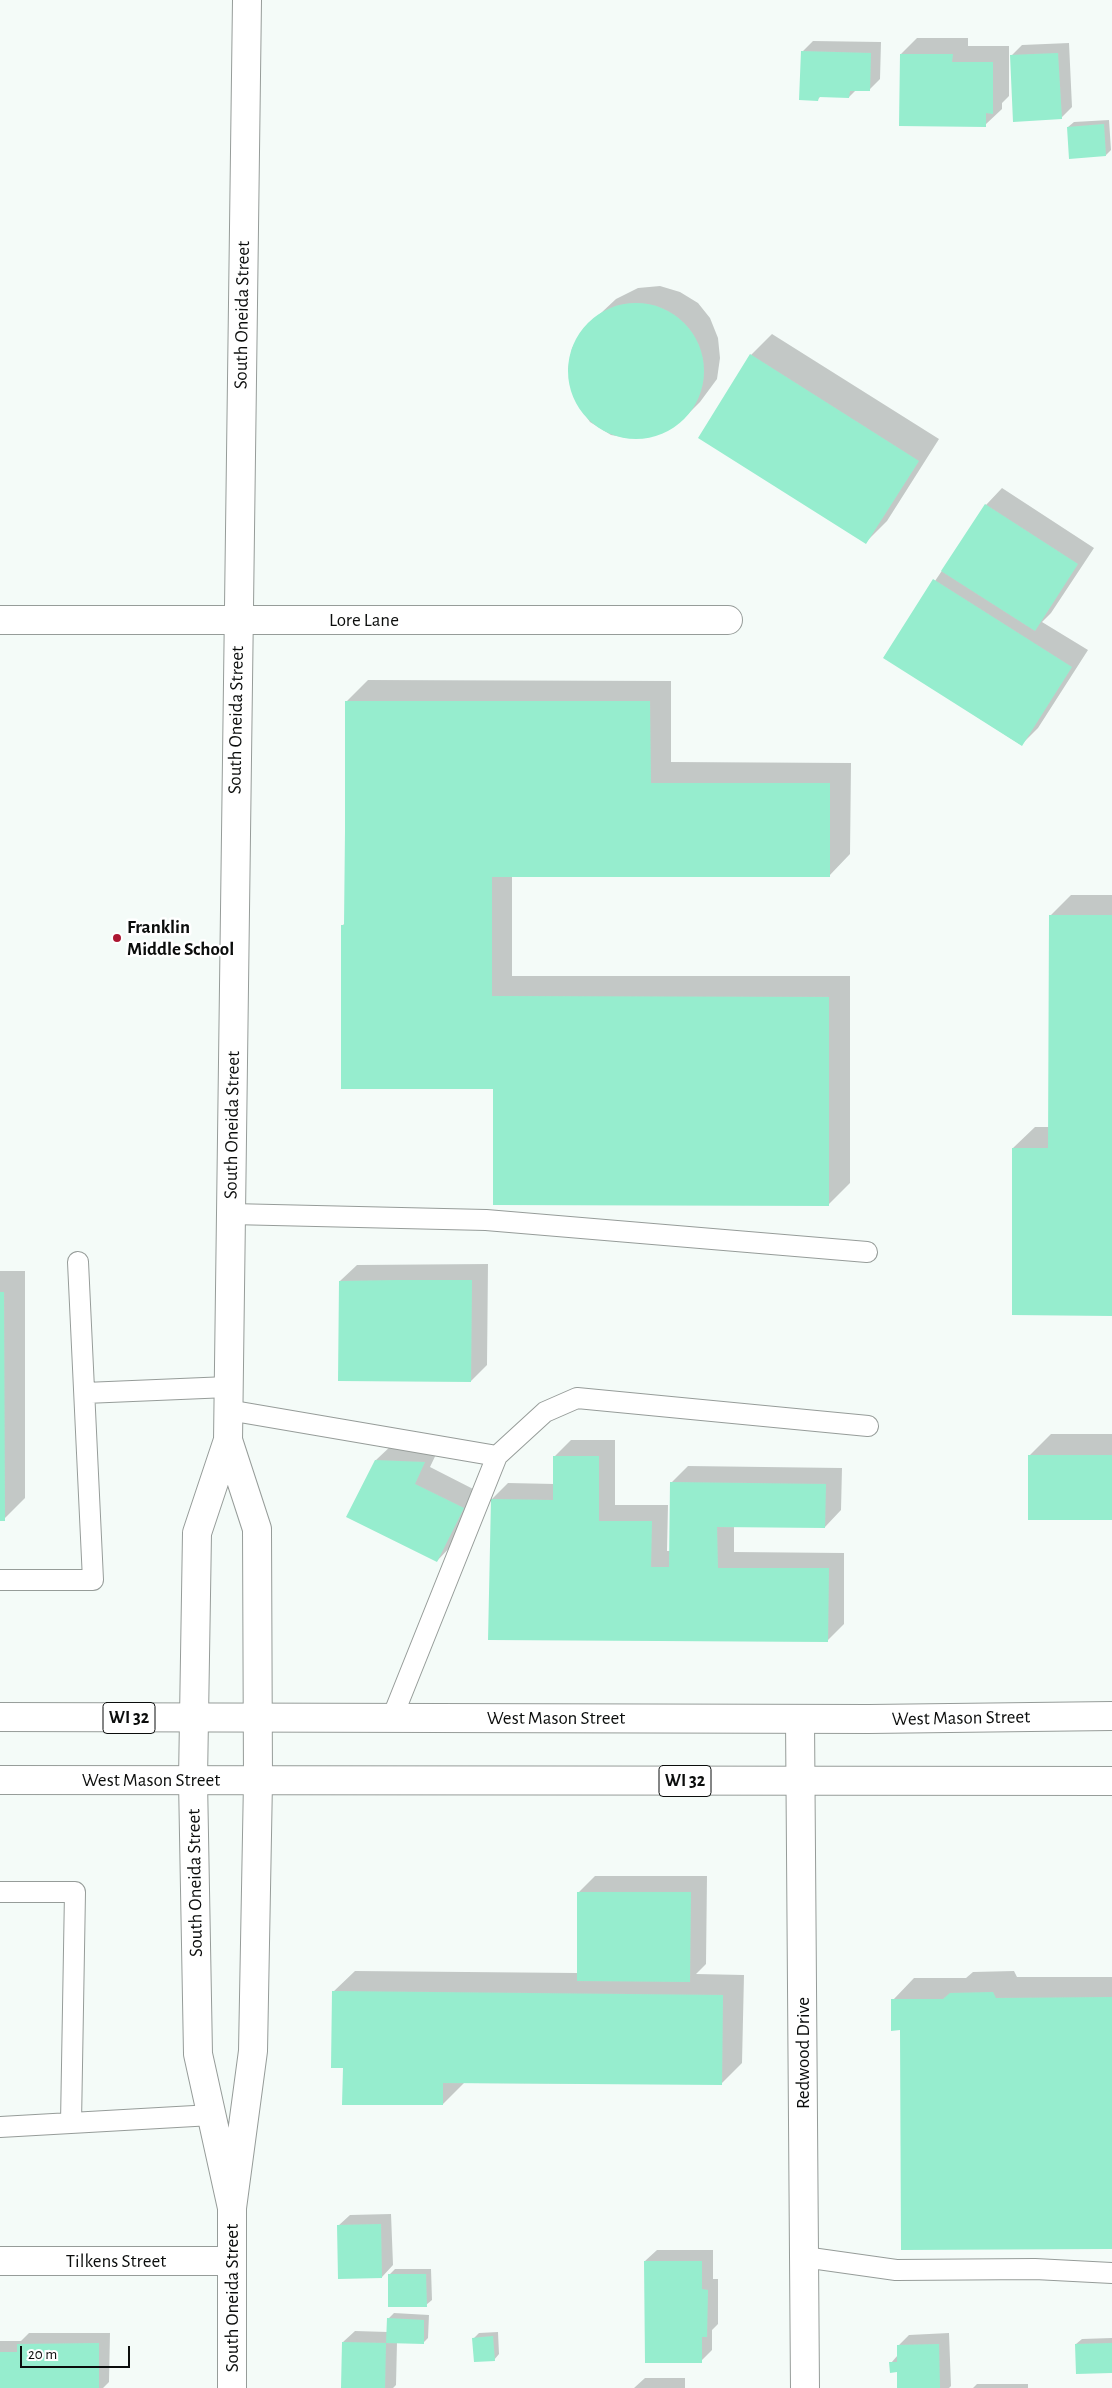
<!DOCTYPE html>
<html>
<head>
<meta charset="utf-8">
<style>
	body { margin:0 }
	#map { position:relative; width:1112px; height:2388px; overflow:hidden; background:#f4fbf8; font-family:"Alegreya Sans",sans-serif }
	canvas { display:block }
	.scale { position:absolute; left:20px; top:2346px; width:110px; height:22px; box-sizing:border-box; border:2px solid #0b0d0c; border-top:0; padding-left:6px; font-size:15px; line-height:18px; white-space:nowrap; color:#0b0d0c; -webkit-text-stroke:4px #fff; paint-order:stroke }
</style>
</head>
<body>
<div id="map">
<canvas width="1112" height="2388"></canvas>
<div class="scale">20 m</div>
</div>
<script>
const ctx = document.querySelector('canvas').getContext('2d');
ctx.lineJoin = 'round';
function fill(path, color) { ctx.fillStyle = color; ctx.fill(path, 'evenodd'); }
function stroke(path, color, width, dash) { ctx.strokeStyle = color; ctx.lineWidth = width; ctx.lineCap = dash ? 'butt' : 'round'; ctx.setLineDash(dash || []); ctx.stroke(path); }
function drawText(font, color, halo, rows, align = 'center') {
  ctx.font = font + ' "Alegreya Sans",sans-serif'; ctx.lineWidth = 5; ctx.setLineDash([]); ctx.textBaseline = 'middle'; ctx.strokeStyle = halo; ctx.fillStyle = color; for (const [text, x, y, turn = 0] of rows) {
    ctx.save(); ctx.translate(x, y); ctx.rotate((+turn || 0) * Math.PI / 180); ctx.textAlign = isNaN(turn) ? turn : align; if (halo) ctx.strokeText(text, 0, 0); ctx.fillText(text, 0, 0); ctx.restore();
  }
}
const shadow = new Path2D(`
	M917,38h51v8h41v50l-7,7v6l-17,16 -84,-71z
	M813,41l68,1 -1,37 -11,11h-13l-7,7 -28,-1 -3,3 -16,-47z
	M1069,43l3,64 -11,11 -50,-62 11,-11z
	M1109,120l2,30 -5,5 -38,-28 6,-5z
	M660,286l20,6 18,11 12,15 8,20 2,20 -3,21 -17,23 -17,17 -31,17 -24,2 -17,-3 -21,-13 -15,-22 -7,-31 4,-21 14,-21 30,-28 22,-11z
	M772,334l167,105 -52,82 -21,21 -115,-187z
	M1002,488l92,60 -43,65 -9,9 46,28 -50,78 -17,17 -137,-88 102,-152z
	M368,680l303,1v81l180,1 -1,91 -21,22h-317v100h338v207l-21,21 -335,-116 -152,-162 3,-3 2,-222z
	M1071,895h41v420l-99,-167 22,-21h14l1,-211z
	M488,1264l-1,101 -16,16 -131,-100 17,-16z
	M0,1271h25v227l-21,21h-4z
	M1051,1434h61v85l-82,-64z
	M571,1440h44v65h53l-1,46h3l1,-68 17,-17 154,2 -1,42 -16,17 -91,-1v26l110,1v71l-17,17 -337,-2 2,-140 16,-16 47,1v-28z
	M393,1444l47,2 -10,21 49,25 -26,52 -16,17 -61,-101z
	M595,1876h112l-1,88 -10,10 48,1 -2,88 -21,21 -257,-1 -21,21 -99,-37 -11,-75 22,-21 223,2 1,-81z
	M1014,1971l3,6h95v271l-210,-219 -9,-29 21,-22h52l7,-6z
	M391,2214l2,51 -11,12 -44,-51 12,-11z
	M657,2250h56v29h5v45l-6,6v20l-11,11 -56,-100z
	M395,2269h36l1,31 -6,5 -37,-30z
	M394,2313l35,2 -1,23 -5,5 -26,-1 -1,43 -3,3h-50v-46l12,-11 33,1v-13z
	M498,2332l1,22 -5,6 -20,-22 5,-5z
	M29,2333h81l-1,49 -6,6h-103v-47h21z
	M949,2333l2,53 -2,2h-51v-17l-7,-8 7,-8v-9l11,-11z
	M1112,2338v34l-36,-28 6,-5z
	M645,2378h40v10h-51z
	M977,2384h51v4h-55z`);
const building = new Path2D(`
	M801,51l70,2 -1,38h-20l-1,7 -30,-1 -1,4 -19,-1z
	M1058,53l4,66 -49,3 -3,-67z
	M900,54h53l-1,8h41v52l-7,-1v14l-87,-1z
	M1104,124l2,32 -37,3 -2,-32z
	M568 371a68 68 0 1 1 136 0a68 68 0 1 1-136 0Z
	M750,354l169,107 -53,83 -168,-106z
	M985,504l93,60 -43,67 -94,-60z
	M933,579l139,88 -50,79 -139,-88z
	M345,701h305l1,82h179v94h-338v119l337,1v209l-336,-1v-116h-152v-164h3l1,-94z
	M1049,915h63v401l-100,-1v-167h36z
	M396,1280h76l-1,102 -133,-1 1,-100z
	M0,1292h4l1,229h-5z
	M1028,1455h84v65h-84z
	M553,1456h46v65h53l-1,46h18l1,-85 156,2 -1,44 -108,-1 1,41h111l-1,74 -340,-2 3,-141 62,1z
	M375,1460l50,2 -10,22 49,24 -27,54 -91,-45z
	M577,1892h114l-1,90 -113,-1z
	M332,1991l391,4 -1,90 -279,-2v22h-101l1,-37h-12z
	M993,1992l3,6 116,-1v252l-211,1 -1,-220 -9,1v-32h52l7,-6z
	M381,2224l1,54 -44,1 -1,-54z
	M644,2261h58v28l6,1 -1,47h-5v26h-57z
	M388,2274h38l1,33h-39z
	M387,2318l37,2v24l-38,-1z
	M493,2336l2,25 -21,1 -2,-24z
	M342,2342l44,1 -1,45h-44z
	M99,2343v45h-99v-36h17v-8z
	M1112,2343v30l-36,1 -1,-30z
	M939,2344l1,44h-43v-16l-7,1 -1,-11h8v-17z`);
const lane = new Path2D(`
	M231,1214l255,6 381,32
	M85,1393l143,-6
	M228,1410l269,46
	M0,1580h93l-15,-318
	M392,1718l105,-262 48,-44 32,-14 291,28
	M0,1892h75l-4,231
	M0,2127l212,-12
	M804,2257l92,13 139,-1 77,4`);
const street = new Path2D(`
	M0,620h728
	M800,1719l5,669
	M0,2261h232`);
const secondary = new Path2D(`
	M228,1440l29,89 1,252 -5,270 -21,157v180
	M232,2208l-34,-154 -5,-274 4,-247 31,-93 19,-1440`);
const primary = new Path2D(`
	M0,1717l869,2 243,-3
	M0,1780l1112,1`);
const markers = [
	[117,938,5,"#ac1631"]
];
const shields = [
	[129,1718,52],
	[685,1781,52]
];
const shieldNames = [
	["WI 32",129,1718],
	["WI 32",685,1781]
];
const streetNames = [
	["South Oneida Street",242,315,-89],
	["Lore Lane",364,620],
	["South Oneida Street",236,720,-89],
	["South Oneida Street",232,1125,-89],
	["West Mason Street",556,1718],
	["West Mason Street",961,1718,-1],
	["West Mason Street",151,1780],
	["South Oneida Street",195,1883,-91],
	["Redwood Drive",803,2053,-90],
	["Tilkens Street",116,2261],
	["South Oneida Street",232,2298,-90]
];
const poiNames = [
	["Franklin",127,927],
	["Middle School",127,949]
];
fill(shadow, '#0003');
fill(building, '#96edce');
stroke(lane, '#969c99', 22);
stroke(street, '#969c99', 30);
stroke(secondary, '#969c99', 30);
stroke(primary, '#969c99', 30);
stroke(lane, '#fff', 20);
stroke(street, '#fff', 28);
stroke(secondary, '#fff', 28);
stroke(primary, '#fff', 28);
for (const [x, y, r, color] of markers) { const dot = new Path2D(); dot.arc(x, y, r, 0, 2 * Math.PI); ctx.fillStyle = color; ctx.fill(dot); stroke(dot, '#fff', 2); }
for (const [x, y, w] of shields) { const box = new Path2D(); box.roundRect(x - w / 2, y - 15.5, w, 31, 4); ctx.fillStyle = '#fff'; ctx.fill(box); stroke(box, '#0b0d0c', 1); }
drawText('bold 18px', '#0b0d0c', null, shieldNames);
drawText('19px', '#0b0d0c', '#fff', streetNames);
drawText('bold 19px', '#0b0d0c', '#fff', poiNames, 'left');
</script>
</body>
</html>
